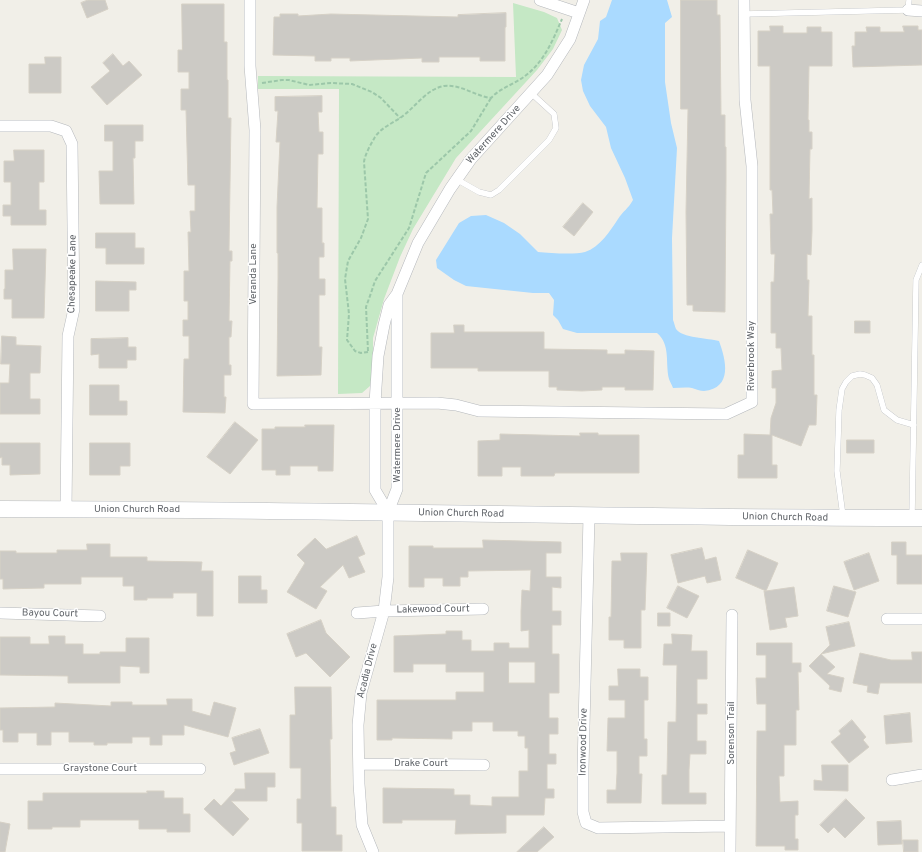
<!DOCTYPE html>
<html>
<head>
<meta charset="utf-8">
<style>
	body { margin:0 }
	canvas { display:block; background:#f1efe8 }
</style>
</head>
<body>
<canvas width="922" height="852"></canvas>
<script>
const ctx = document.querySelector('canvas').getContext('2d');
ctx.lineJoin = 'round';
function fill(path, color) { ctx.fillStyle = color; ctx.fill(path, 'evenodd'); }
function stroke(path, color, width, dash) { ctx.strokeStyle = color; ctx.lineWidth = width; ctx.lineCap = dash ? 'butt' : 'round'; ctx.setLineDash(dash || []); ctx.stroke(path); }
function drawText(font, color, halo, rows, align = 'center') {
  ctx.font = font + ' Overpass,sans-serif'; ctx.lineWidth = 3; ctx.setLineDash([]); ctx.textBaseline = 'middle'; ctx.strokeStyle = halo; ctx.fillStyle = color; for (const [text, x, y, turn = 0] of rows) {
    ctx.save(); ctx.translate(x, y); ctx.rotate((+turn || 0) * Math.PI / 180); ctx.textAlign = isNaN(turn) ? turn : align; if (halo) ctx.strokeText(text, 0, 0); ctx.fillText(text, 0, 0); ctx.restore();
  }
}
const green = new Path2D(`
	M513,3l31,9 13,6 5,12 -9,19 -16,21 -81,88 -43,71 -13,28 -16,42 -11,39v32l-3,16 -8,7 -24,1 1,-305h-81v-13l258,1z`);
const water = new Path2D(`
	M612,0h55l5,17 -7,6v59l6,41 6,25 -5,90 1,82c1,2 2,7 3,9 6,9 32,9 43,12 7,19 14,47 -15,50 -4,0 -8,-2 -12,-3 -6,-1 -13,0 -19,0 -1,-3 -3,-6 -4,-9 -4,-16 2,-34 -12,-46h-80l-14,-4 -5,-9 -5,-5 1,-15 -5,-7h-16l-67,-7 -12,-6 -17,-12 -1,-8 23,-37 12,-7 15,-1 18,8 16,11 18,18c12,1 36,3 47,0 15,-5 25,-21 33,-33 5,-8 10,-10 15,-19l-8,-22 -14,-30 -5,-21 -16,-21 -7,-15 -2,-11 3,-15 14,-26 2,-18 6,-4z`);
const building = new Path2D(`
	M88,0h17l3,9 -21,9 -6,-15z
	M681,0h36v15h3l1,100h4v32h1v33l-1,132 -32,-1v-6h-6l-1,-93 2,-103h-7z
	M182,4h42v38h3v38h1v38h3l-2,133h3v10h-2l-1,60h3l-1,16h-2v28h2v10h-7v22h2l-1,16 -42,-1 1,-53h5v-23h-6v-16h5v-19h-4v-30h5l-1,-39h3l-1,-21h5v-26h-7l-2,-75h-5v-21h8v-17h-11v-22h4z
	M506,13v14h-1v34h-25v-4h-41v5h-17v-4l-72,3v-3h-19v3h-16v-5l-42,-1 1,-38h6v-3h18v2l33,-2 127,3v-2z
	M770,26h13v7h24v-6h14v5h11v34h-23l-1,54h1v12h3v17h-2l-1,50 3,-1v33l-1,24 -4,-1v26h2l-1,36h4v39h2v40h3l-1,30h-7l-8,21 -29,-11v30h5v13h-39v-23h6v-21l26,1 1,-17 5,-15v-15h-4v-17l10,-1 -1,-22h-5v-15h-5v-51h3l1,-28h-4l-1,-40h3l-1,-24h-2v-124h-12v-35h12z
	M903,26h15v4h4v35l-69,2 -1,-21h3v-14h12l-1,-5h14v5h24z
	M113,54l10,12 6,-5 13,14 -35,30 -16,-18 19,-16 -7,-8z
	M45,57h16v36h-32v-29h16z
	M322,96v16h-4l1,20h4v22h-5l-1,54h5v35h2v14h-5v22h6v16h-6v52h3l-1,28 -44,1 1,-98v-25h-1v-46l3,-65h-4l2,-31h-3v-14z
	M105,125h38v16h-8v17h-2l1,46h-34l-1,-33h14v-30h-8z
	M14,150h30v32h-5v28h7v15h-35v-9h-8v-11h8v-23h-7v-21h10z
	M583,203l10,9 -19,24 -11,-9z
	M96,233h39v15h9v16h-38v-16h-10z
	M13,249h33l-2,69h-32v-19h-8v-10h1v-19h8z
	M96,281l40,1v8h-7v21h-33z
	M855,321h15v12h-15z
	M454,325h10v7h80v17l63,1v4h18v-4l29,1 -1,39h-28v-3h-23v3l-20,1 -25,-1v-3h-8v-16h-71v-3h-47v-35h23z
	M2,336l14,1v8l25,1 -1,27h-10v26h10v15h-40v-31h9l1,-19h-9z
	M128,338v9h8v13h-9v8h-28v-14l-8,1v-16z
	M90,385h29v16h8v14h-37z
	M235,422l23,18 -28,34 -23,-17z
	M305,425h29l-1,46h-15v-5h-28v9h-14v-5h-14v-41h13v-2h30z
	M580,433h18v2h41v38h-84l-1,3h-33v-9h-19v9h-24v-35l22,-1v-6l80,2z
	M847,440h27v13h-27z
	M0,443h40v31l-30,1v-10h-8v-8l-2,1z
	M90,443h40v23h-10v9h-30z
	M357,536l8,18 -7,3 7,15 -16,6 -6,-13 -23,22 7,4 -11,18 -29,-17 18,-29 -8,-8 18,-17 11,11z
	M483,540l78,2v11h-15v24h15v11l-9,-1v24h9v14h-9v29h7v39h-10v25h9v16h-9v20h7v10h-9v25h7v9h-9l-1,17h-38v18l-51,1 1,-14h-54v3h-19v-35l71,1v6h16v10l22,1v-9h27v-26h9v-23h-3v-12h-7v-5h-25v-9h-21v9h-20v8l-60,-1v2h-15v-40h79v-8h28v-20h-38v-8h-33v8h-19v-36l52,-2v-3h16v9h9v11h23v-8h15v5h20v-18l-8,1v-20l1,-21 8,1 1,-21 -63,1v6h-8v9h-17v-8h-19v9h-15v-41h24v2h50zM509,662h26v21h-26z
	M892,542h14v13h16v29h-25v-29h-5z
	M87,544h23v13h37v4l55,1 -1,9h12v45h-16v-23h-24v5h-26v2h-13v-14h-11v-9h-42v7h-37v4l-41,1v-10h-3v-28h16v2h41v-3h30z
	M702,548l3,12 11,-3 5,23 -14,3 -2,-7 -27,7 -7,-28z
	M748,550l30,13 -12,28 28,-4 4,29 -13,2 2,9 -17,3 -6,-39h2l-30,-13z
	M621,553h26l-2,57h-4v38h-17v-8h-15v-23h2l1,-56h9z
	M869,553l10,28 -25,9 -10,-28z
	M239,576h22v14h6v13h-28z
	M678,586l21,10 -12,22 -20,-10z
	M834,586l22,6 -8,25 -21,-6z
	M658,613h12v13h-12z
	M321,620l5,13 24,24 -20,20 -24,-24 -10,4 -9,-23z
	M849,622l6,24 -34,8 14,13 -8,7 17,4 -3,14 -12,-3 1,-3 -21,-20 21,-21 -4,-18z
	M672,634l20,1 -1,16h16v28h-10v25h10v10h-10v27h9v13h-16l-1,16v23h17v11h-44v-29h5l1,-53h8l1,-57h-14l1,-21h8z
	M49,636h16v8h18v10h17v-2h26v-14h23v35h-9v-6l-20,-1v17h-52v-7l-68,-1v-38h30v7h19z
	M757,643h35v20h9v9h-3l1,38h-3v35h-12v31h-5l1,26 18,-1v14h-3v24h3v11h-13v-4h-29l1,-115h9v-27h-9l-1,-26h10v-23h-9z
	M912,652h10v31h-42l-2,11 -11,-2 1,-6 -15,-3 7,-30 31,7h21z
	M618,669h22v8h8v23h-4v39h3v17h-8v18h3l-1,29h-34v-13h9l1,-17v-22h-10l1,-33h17v-18h-16v-14h9z
	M295,687h36l1,52h-2l1,68h5v28h6v16h-40v-28h-5v-24h4v-31h-11v-53h5z
	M167,699h25v12l18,5 4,-14 22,6 -8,29 -44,-12v10h-22v10h-12v-8h-18v6h-25v2h-13v-3h-25v-10h-18v13h-14v-12h-19v9h-15v-12h-3v-22l55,-1v-4l56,3v-4h21v3h35z
	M910,713l2,29 -26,2 -2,-28z
	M852,720l14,17 -3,3 6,7 -20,16 -18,-21 10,-8 -2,-3z
	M260,729l9,24 -35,12 -4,-12 6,-2 -4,-13z
	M822,765h26v26l-34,-1v-10l8,1z
	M245,773h30v14h-8v14h-36l18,18 -16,17 -29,-27 10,-10 7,7 14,-15v-2h10z
	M147,791h17v7h19v16h7v18h-23v-3h-28v-9h-59v7h-28v2h-24v-28h15v-8h104z
	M846,799l19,19 -20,20 -11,-11 -6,6 -8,-8z
	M901,821l1,23 -24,1 -1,-23z
	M0,822l10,2 -5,28h-5z
	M544,827l10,10 -17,15h-20z
	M903,840h15v12h-14z`);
const path = new Path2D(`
	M262,83l20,-3h7l20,5 22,-2 21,1 20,8 9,6 19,20
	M368,351l-2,-44 5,-14 4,-12 34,-53 17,-55 45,-42 20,-33
	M368,352l-7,1 -6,-2 -8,-11 2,-26 -4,-35 3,-18 13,-23 7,-19 -4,-57c1,-8 7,-18 11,-25 6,-9 16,-13 25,-19 14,-9 26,-29 44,-32 17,-2 31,10 47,12 9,-10 24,-14 34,-22 19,-14 28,-36 37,-57`);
const lane = new Path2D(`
	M744,14l164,-4 1,-10
	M456,179l23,13 12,3 8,-5 50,-50 7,-12 -2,-14 -23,-21
	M843,516l-6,-45 2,-61 3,-21 4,-7 6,-6 8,-2 5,1 7,3 5,7 7,25 13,10 17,5
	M912,517l4,-237 6,-15`);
const street = new Path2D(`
	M250,0v66l5,64 -2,274 184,-1 19,2 23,6 247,3 26,-12v-236l-7,-66 -1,-100
	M540,0l39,13
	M908,10l14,1
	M0,126h51l15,5 6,13 2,165 -6,27 -2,173
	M388,512l-13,-22v-87l3,-47 6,-31 5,-20 8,-11 21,-51 32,-54 21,-30 76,-84 23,-36 14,-39
	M589,516l-6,253v43l3,11 12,5 132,-2
	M0,613l100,3
	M357,613l27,-2 99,-2
	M887,619h35
	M359,764l125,1
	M0,769h200
	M892,780l30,-5
	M373,852l-11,-27 -3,-41 -1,-59 3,-32 23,-82 4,-34v-65l9,-23v-195
	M730,852l2,-237`);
const secondary = new Path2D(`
	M0,509c307,0 615,9 922,9`);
const streetNames = [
	["Watermere Drive",494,135,-48],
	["Chesapeake Lane",73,274,-89],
	["Veranda Lane",254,274,-90],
	["Riverbrook Way",752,356,-90],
	["Watermere Drive",398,445,-90],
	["Union Church Road",137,510],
	["Union Church Road",461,514,1],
	["Union Church Road",785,518,1],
	["Lakewood Court",433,610,-1],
	["Bayou Court",50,614,1],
	["Acadia Drive",368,671,-76],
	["Sorenson Trail",732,733,-90],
	["Ironwood Drive",584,742,-89],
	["Drake Court",421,764],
	["Graystone Court",100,769]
];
fill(green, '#c5e8c5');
fill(water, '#aadaff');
fill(building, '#cccac5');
stroke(building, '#d6d1c6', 1);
stroke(lane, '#b5b8bc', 6);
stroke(street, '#b5b8bc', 12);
stroke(secondary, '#b6babf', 17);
stroke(path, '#9cc7a9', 2, [4, 2]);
stroke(lane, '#fff', 5.5);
stroke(street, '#fff', 11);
stroke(secondary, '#fff', 16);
drawText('10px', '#5f6368', '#fff', streetNames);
</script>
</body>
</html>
